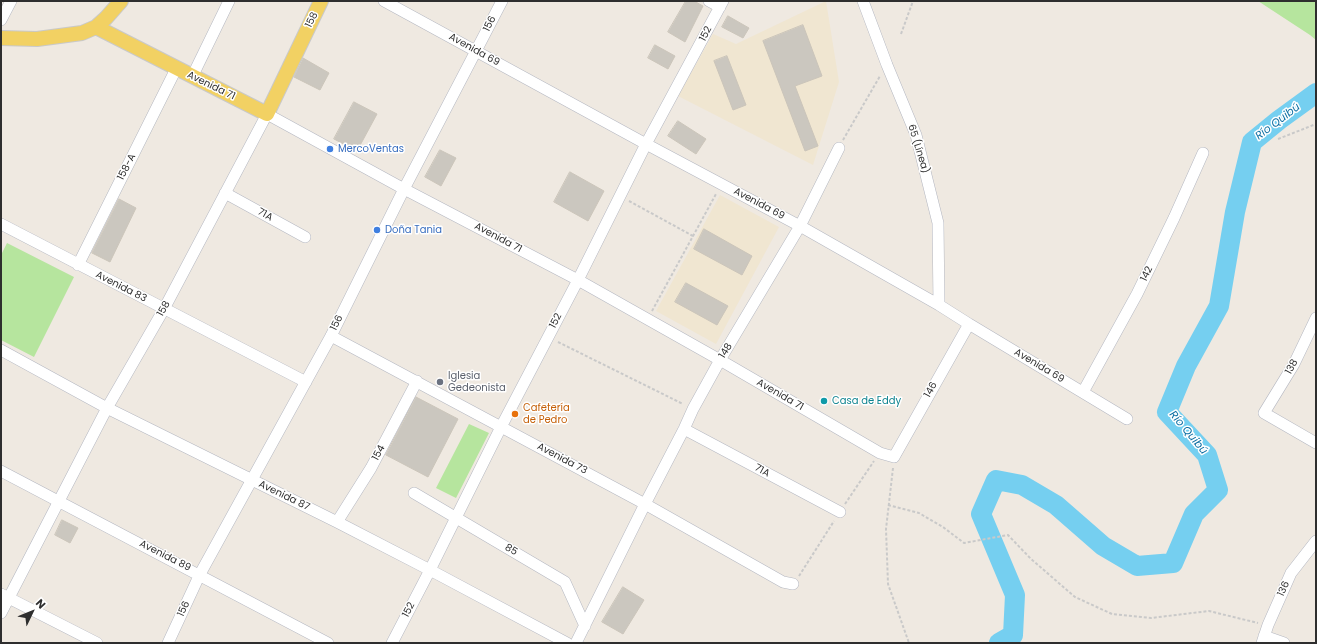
<!DOCTYPE html>
<html>
<head>
<meta charset="utf-8">
<style>
	body { margin:0 }
	#map { position:relative; width:1317px; height:644px; overflow:hidden; background:#efe9e1; font-family:Poppins,sans-serif }
	canvas { display:block }
	.frame { position:absolute; inset:0; border:2px solid #2e2e2e; pointer-events:none }
	.north { position:absolute; left:12px; top:592px; width:40px; height:40px; -webkit-text-stroke:3px #fff; paint-order:stroke; rotate:47deg; font-size:11px; font-weight:700; line-height:16px; text-align:center; color:#2e2e2e }
	.north::after { content:''; display:block; margin:auto; width:14px; height:18px; background:#2e2e2e; clip-path:polygon(50% 0,100% 100%,50% 72%,0 100%) }
</style>
</head>
<body>
<div id="map">
<canvas width="1317" height="644"></canvas>
<div class="frame"></div>
<div class="north">N</div>
</div>
<script>
const ctx = document.querySelector('canvas').getContext('2d');
ctx.lineJoin = 'round';
function fill(path, color) { ctx.fillStyle = color; ctx.fill(path, 'evenodd'); }
function stroke(path, color, width, dash) { ctx.strokeStyle = color; ctx.lineWidth = width; ctx.lineCap = dash ? 'butt' : 'round'; ctx.setLineDash(dash || []); ctx.stroke(path); }
function drawText(font, color, halo, rows, align = 'center') {
  ctx.font = font + ' Poppins,sans-serif'; ctx.lineWidth = 3; ctx.setLineDash([]); ctx.textBaseline = 'middle'; ctx.strokeStyle = halo; ctx.fillStyle = color; for (const [text, x, y, turn = 0] of rows) {
    ctx.save(); ctx.translate(x, y); ctx.rotate((+turn || 0) * Math.PI / 180); ctx.textAlign = isNaN(turn) ? turn : align; if (halo) ctx.strokeText(text, 0, 0); ctx.fillText(text, 0, 0); ctx.restore();
  }
}
const education = new Path2D(`
	M826,1l13,81 -26,83 -135,-69 35,-62 23,10z
	M720,195l59,32 -63,117 -60,-33z`);
const green = new Path2D(`
	M1258,1h58v39l-6,-5z
	M7,243l67,34 -40,80 -33,-17v-85z
	M469,424l20,9 -33,65 -20,-10z`);
const river = new Path2D(`
	M999,643l14,-8 2,-40 -34,-81 15,-34 26,5 34,20 47,41 34,20 36,-3 21,-49 24,-24 -11,-35 -40,-43 19,-46 33,-60 16,-94 17,-70 27,-22 37,-27`);
const building = new Path2D(`
	M686,1h8l9,5 -18,36 -17,-10z
	M728,16l21,12 -6,10 -21,-11z
	M803,25l19,51 -27,10 23,60 -13,5 -42,-110z
	M655,45l20,11 -7,13 -20,-11z
	M727,56l19,49 -13,5 -19,-49z
	M303,58l26,15 -9,17 -26,-13z
	M354,102l23,12 -20,37 -23,-12z
	M678,121l28,18 -10,15 -28,-18z
	M440,150l16,8 -15,28 -16,-9z
	M570,172l34,19 -16,30 -34,-19z
	M119,199l17,9 -26,54 -18,-9z
	M704,229l48,27 -10,19 -48,-26z
	M686,283l42,23 -11,19 -42,-23z
	M416,397l42,22 -30,58 -42,-22z
	M62,520l16,8 -8,15 -15,-8z
	M623,587l21,13 -21,34 -21,-12z`);
const path = new Path2D(`
	M901,34l12,-33
	M1278,139l38,-15
	M843,140l37,-64
	M629,201l64,35
	M652,311l64,-117
	M558,342l125,62
	M893,468l-7,61 2,55 21,59
	M845,504l29,-43
	M888,505l31,8 24,14 21,16 44,-8 23,24 44,38 37,17 39,4 58,-7 49,12
	M799,576l35,-55`);
const minor = new Path2D(`
	M384,1l262,143 154,82 139,79 30,19 158,95
	M709,1l11,6
	M863,1l24,64 29,70 22,88 1,82
	M1,20l10,-19
	M192,77l37,-76
	M225,193l80,44
	M1,224l305,158
	M78,265l98,-196
	M1316,318l-22,46 -30,49 52,30
	M331,336l314,168 138,78 10,2
	M1,350l106,58 230,114 93,48 137,73
	M1083,392l54,-98 37,-76 29,-65
	M684,429l156,83
	M1,471l327,172
	M414,493l151,89 20,44
	M337,522l34,-54 46,-87
	M1,594l96,49
	M1,613l106,-205 57,-99 103,-195 137,75 174,91 142,80 160,93 14,4 75,-133
	M1264,636l20,7
	M168,643l32,-69 131,-238 73,-147 98,-188
	M392,643l38,-73 71,-143 77,-147 68,-136 77,-143
	M576,643l69,-139 39,-75 9,-20 27,-49 80,-134 39,-78
	M1262,643l6,-18 23,-52 25,-32`);
const major = new Path2D(`
	M96,27l171,87 54,-113
	M1,38l36,1 45,-6 14,-6 10,-9 15,-17`);
const markers = [
	[330,149,4,"#3f7fe0"],
	[377,230,4,"#3f7fe0"],
	[440,382,4,"#6b7280"],
	[824,401,4,"#0f9aa8"],
	[515,414,4,"#e8710a"]
];
const streetNames = [
	["158",312,20,-64],
	["156",490,24,-63],
	["152",706,34,-62],
	["Avenida 69",474,50,29],
	["Avenida 71",211,86,26],
	["65 (Línea)",918,149,73],
	["158-A",127,167,-63],
	["Avenida 69",759,204,28],
	["71A",265,215,29],
	["Avenida 71",498,238,28],
	["142",1147,274,-64],
	["Avenida 83",121,287,27],
	["158",164,309,-61],
	["152",556,321,-62],
	["156",337,323,-64],
	["148",726,351,-59],
	["Avenida 69",1039,366,31],
	["138",1292,367,-61],
	["146",931,390,-61],
	["Avenida 71",780,395,30],
	["154",379,453,-62],
	["Avenida 73",562,459,28],
	["71A",762,471,28],
	["Avenida 87",284,496,26],
	["85",511,550,31],
	["Avenida 89",165,556,27],
	["136",1284,589,-65],
	["156",184,609,-65],
	["152",409,610,-62]
];
const shopNames = [
	["MercoVentas",338,149],
	["Doña Tania",385,230]
];
const worshipNames = [
	["Iglesia",448,376],
	["Gedeonista",448,388]
];
const cultureNames = [
	["Casa de Eddy",832,401]
];
const foodNames = [
	["Cafetería",523,408],
	["de Pedro",523,420]
];
const waterNames = [
	["Río Quibú",1278,122,-37],
	["Río Quibú",1188,433,50]
];
fill(education, '#f0e6d1');
fill(green, '#b6e59e');
stroke(river, '#75cff0', 20);
fill(building, '#cbc7bf');
stroke(building, '#cbc5ba', 1);
stroke(minor, '#b4b7c1', 12);
stroke(major, '#c9c9c9', 16);
stroke(path, '#c9c9c9', 2, [3, 2]);
stroke(minor, '#fff', 11);
stroke(major, '#f2d163', 14);
for (const [x, y, r, color] of markers) { const dot = new Path2D(); dot.arc(x, y, r, 0, 2 * Math.PI); ctx.fillStyle = color; ctx.fill(dot); stroke(dot, '#fff', 1.5); }
drawText('10px', '#2e2e2e', '#fff', streetNames);
drawText('10px', '#366cbe', '#fff', shopNames, 'left');
drawText('10px', '#5b616d', '#fff', worshipNames, 'left');
drawText('10px', '#0d838f', '#fff', cultureNames, 'left');
drawText('10px', '#c56008', '#fff', foodNames, 'left');
drawText('italic 11px', '#0d6fa3', '#fff', waterNames);
</script>
</body>
</html>
